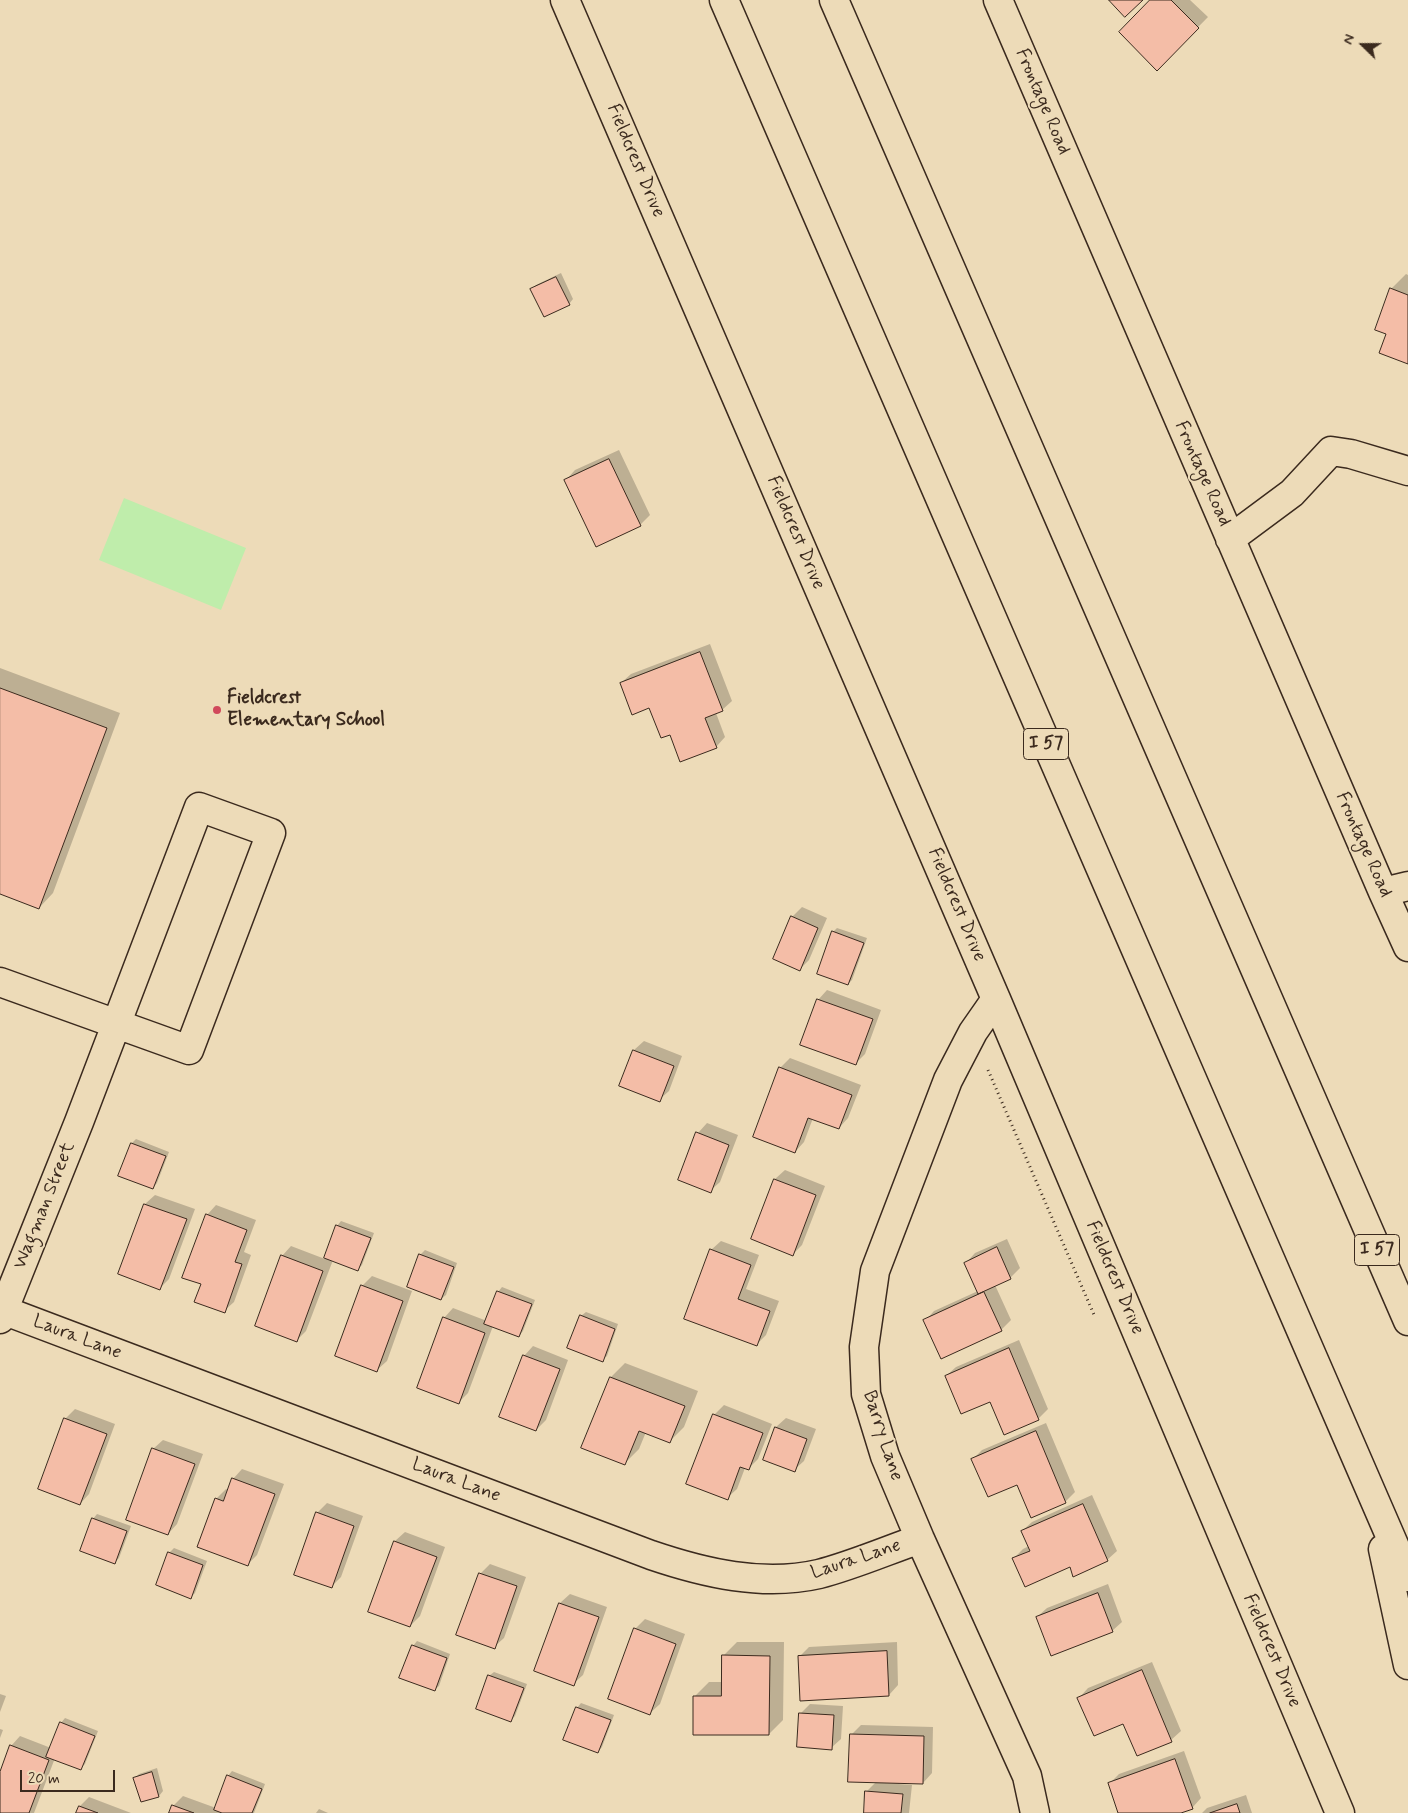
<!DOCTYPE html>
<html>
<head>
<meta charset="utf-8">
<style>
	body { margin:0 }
	#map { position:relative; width:1408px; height:1813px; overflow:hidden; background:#eddbb8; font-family:Mynerve,sans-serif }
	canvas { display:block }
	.north { position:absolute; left:1338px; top:20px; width:50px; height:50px; -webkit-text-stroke:4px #eddbb8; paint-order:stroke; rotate:292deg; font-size:14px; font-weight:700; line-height:20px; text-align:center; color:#3b2a1e }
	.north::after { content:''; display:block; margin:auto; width:18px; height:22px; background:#3b2a1e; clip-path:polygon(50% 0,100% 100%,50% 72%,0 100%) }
	.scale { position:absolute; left:20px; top:1770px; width:95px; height:22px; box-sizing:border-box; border:2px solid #3b2a1e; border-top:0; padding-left:6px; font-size:15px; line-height:18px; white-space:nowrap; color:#3b2a1e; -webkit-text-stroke:4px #eddbb8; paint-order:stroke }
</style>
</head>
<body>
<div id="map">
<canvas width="1408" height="1813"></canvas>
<div class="north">N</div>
<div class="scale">20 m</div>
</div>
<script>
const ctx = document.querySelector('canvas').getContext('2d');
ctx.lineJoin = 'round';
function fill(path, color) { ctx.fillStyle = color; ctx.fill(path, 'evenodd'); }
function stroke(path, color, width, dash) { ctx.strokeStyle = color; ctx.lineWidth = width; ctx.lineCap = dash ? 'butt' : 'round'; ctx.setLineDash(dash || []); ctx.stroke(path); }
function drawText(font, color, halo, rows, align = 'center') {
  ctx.font = font + ' Mynerve,sans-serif'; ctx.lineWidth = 4; ctx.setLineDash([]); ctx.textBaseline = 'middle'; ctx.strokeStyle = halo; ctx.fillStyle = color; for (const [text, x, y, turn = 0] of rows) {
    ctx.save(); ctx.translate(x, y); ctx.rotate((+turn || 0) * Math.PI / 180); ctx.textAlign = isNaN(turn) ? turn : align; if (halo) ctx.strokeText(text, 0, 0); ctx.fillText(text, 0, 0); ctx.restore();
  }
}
const green = new Path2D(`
	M124,498l122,50 -25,62 -122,-50z`);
const shadow = new Path2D(`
	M1152,0h38l18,17 -51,52z
	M561,273l12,26 -4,5 -37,-15 4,-4z
	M1406,274l2,1v87l-20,-29 3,-44z
	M619,450l31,65 -10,10 -74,-45 9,-10z
	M710,644l22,57 -10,9 -6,3 9,24 -9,10 -45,-14 -21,-27 -29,-23 10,-9z
	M0,668l120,45 -67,180 -14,15 -39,-15z
	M802,907l25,11 -18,42 -10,10 -7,-53z
	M837,928l30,10 -15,42 -4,4 -15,-52z
	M827,990l54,20 -16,44 -10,10 -37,-64z
	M644,1041l38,15 -13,35 -10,9 -38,-15 13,-35z
	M790,1058l71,27 -13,33 -9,10 -26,-10 -9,24 -9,10 -15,-84z
	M707,1123l31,12 -18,47 -10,9 -12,-58z
	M136,1139l33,13 -12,31 -4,5 -21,-45z
	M785,1170l40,16 -23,59 -9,9 -41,-15 23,-60z
	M155,1195l40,14 -26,70 -9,9 -40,-15 25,-69z
	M216,1205l40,15 -12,32 7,3 -17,47 -10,9 -22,-27 5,-69z
	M341,1221l33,12 -12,32 -4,4 -25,-9 -27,71 -9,9 -15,-84 9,-10 34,13 12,-33z
	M1007,1239l13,29 -10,10 -15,7 16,35 -10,10 -76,-9 9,-10 44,-20 -12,-28 9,-10z
	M721,1241l38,14 -13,34 33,12 -13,34 -10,10 -45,-95z
	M425,1250l32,13 -11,32 -5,4 -21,-44z
	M372,1276l40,15 -25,70 -10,9 -15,-84z
	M502,1287l33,13 -12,31 -4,5 -26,-10 -25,67 -9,9 -15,-84 9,-10 34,13 11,-29z
	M586,1312l32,12 -11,32 -5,4 -21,-44z
	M1019,1340l29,69 -10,10 -33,14 -14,-33 -45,-24 10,-9z
	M533,1346l35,14 -22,60 -10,10 -12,-74z
	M625,1363l73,28 -14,36 -14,14 -24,-9 -7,17 -14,14 -42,-16 28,-70z
	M724,1405l48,19 -14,35 -10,10 -3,-1 -8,21 -10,9 -13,-83z
	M75,1409l40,15 -26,70 -9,10 -15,-85z
	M786,1418l30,11 -12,32 -10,9 -29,-11 11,-32z
	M1046,1423l29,69 -10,10 -47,-19 -45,-24 9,-9z
	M163,1440l40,14 -26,70 -9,10 -15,-85z
	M242,1469l42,15 -27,71 -9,9 -32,-65 10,-10 3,1 4,-11z
	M1092,1495l25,56 -10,9 -37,6 -56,-8 9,-9 6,-3 -7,-15 10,-9z
	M327,1503l36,13 -22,61 -10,10 -14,-74z
	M97,1514l34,12 -12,32 -5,5 -21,-44z
	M405,1532l40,15 -25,69 -10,10 -40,-15 25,-70z
	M174,1548l33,13 -12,32 -4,4 -22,-44z
	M490,1564l36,13 -22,61 -10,9 -14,-73z
	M1108,1584l14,38 -10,9 -75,-14 10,-9z
	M570,1594l37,13 -24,68 -10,9 -37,-13 24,-68z
	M645,1619l40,15 -25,70 -10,9 -15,-84z
	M417,1641l33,13 -11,32 -5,4 -21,-44z
	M737,1642h47l-1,78 -14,14 -74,-38 14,-14h14v-26z
	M897,1642l1,43 -9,10 -90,-38 10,-10z
	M1152,1662l29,69 -10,9 -48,-18 -44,-24 9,-10z
	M494,1672l33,12 -12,32 -4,4 -22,-44z
	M0,1694l6,2 -6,16z
	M581,1703l33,12 -12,32 -4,5 -21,-44z
	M810,1704l33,2 -2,33 -10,9 -30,-35z
	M65,1718l33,13 -13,33 -4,4 -26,-10 -21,55h-34v-38l11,-29 9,-10 31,12 10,-25z
	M861,1725l72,2 -1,46 -9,10 -24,-1v2l13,1 -3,28h-44l1,-21 11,-11 -26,-46z
	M0,1729l3,1 -3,8z
	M1184,1751l17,47 -9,10 -15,5h-57l-11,-29 10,-10z
	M157,1768l6,23 -4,5 -18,5 -6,-23 4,-4z
	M232,1771l33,13 -11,29h-84l3,-7 10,-10 33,12 12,-32z
	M1246,1795l6,18h-50l5,-5z
	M89,1797l42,16h-54l3,-7z
	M319,1809l9,4h-12z`);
const building = new Path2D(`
	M1109,0h34l-18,17z
	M1150,0h21l28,28 -42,43 -38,-39z
	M556,277l14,28 -26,12 -14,-28z
	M1390,288l18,7v69l-29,-11 7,-19 -11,-4z
	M609,459l32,67 -45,21 -32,-67z
	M700,652l23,59 -18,7 12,30 -37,14 -10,-27 -9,3 -12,-30 -17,7 -12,-32z
	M0,688l107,40 -68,181 -39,-15z
	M791,916l27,12 -18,43 -27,-12z
	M832,931l32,12 -16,42 -31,-11z
	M817,999l56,20 -17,46 -56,-20z
	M633,1050l41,16 -14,36 -41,-16z
	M779,1067l73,28 -13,34 -31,-11 -13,35 -42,-16z
	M696,1132l33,13 -18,48 -33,-13z
	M131,1143l35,13 -13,33 -35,-13z
	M774,1179l42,16 -23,61 -42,-17z
	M144,1204l43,15 -27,71 -42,-16z
	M206,1214l41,16 -12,32 7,2 -17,49 -31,-11 7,-18 -19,-6z
	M336,1225l35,13 -13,33 -34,-13z
	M997,1247l14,32 -33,15 -14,-31z
	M710,1249l41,16 -13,34 32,12 -13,35 -73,-27z
	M419,1254l35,13 -13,33 -34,-13z
	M281,1255l42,16 -26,71 -42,-16z
	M361,1285l42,16 -26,71 -42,-16z
	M497,1291l35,13 -13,33 -35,-13z
	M984,1292l18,39 -61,28 -18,-39z
	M580,1315l35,14 -12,33 -36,-14z
	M443,1317l42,16 -26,71 -42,-16z
	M1009,1348l30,72 -35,15 -14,-33 -29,12 -16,-38z
	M523,1355l37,14 -24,62 -37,-14z
	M610,1377l75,29 -15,37 -31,-12 -14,34 -44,-17z
	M713,1414l50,19 -14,37 -9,-3 -12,33 -42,-16z
	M64,1418l43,16 -27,71 -42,-16z
	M775,1427l32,12 -12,33 -32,-12z
	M1036,1431l30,72 -35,15 -14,-33 -29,12 -17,-38z
	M152,1448l43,16 -27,71 -42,-15z
	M232,1478l43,16 -27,72 -51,-19 18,-49 8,3z
	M1083,1504l25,57 -35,16 -3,-10 -45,20 -13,-29 18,-7 -9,-20z
	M316,1512l38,14 -22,62 -38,-13z
	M92,1518l35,13 -12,33 -35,-13z
	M394,1541l43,16 -27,70 -42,-15z
	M168,1552l35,13 -12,34 -35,-14z
	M479,1573l38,13 -22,63 -39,-14z
	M1098,1593l15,39 -62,24 -15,-39z
	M559,1603l40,14 -25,69 -40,-15z
	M634,1628l42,16 -26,71 -42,-16z
	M412,1645l35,13 -12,33 -36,-13z
	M887,1651l2,45 -89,5 -2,-45z
	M722,1655l48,1 -1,79h-76v-39h28z
	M1142,1670l30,72 -35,14 -14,-32 -29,12 -17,-38z
	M488,1675l36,13 -13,34 -35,-13z
	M576,1707l35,13 -13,33 -35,-13z
	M799,1713l35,2 -2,35 -35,-3z
	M60,1722l35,14 -14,34 -35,-13z
	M850,1734l74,2 -1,48 -75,-2z
	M10,1745l39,15 -20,53h-29v-41z
	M1175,1759l18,50 -12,4h-63l-10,-30z
	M152,1772l7,25 -18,5 -8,-24z
	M227,1775l35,14 -10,24h-30l-8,-3z
	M865,1791l38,3 -2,19h-37z
	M1237,1804l3,9h-30z
	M172,1805l22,8h-25z
	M79,1806l19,7h-22z`);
const path = new Path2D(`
	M988,1070l107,247`);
const minor = new Path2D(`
	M565,0l431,999 344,814
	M998,0l385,892 25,55
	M1230,539l62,-46 39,-42 20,3 57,17
	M1383,892l25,-6
	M0,982l189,68 82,-217 -72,-26 -120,315 -79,197
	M996,999l-23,33 -25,48 -73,191 -11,76 2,47 19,62 35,83 107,237 8,37
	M0,1309l651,246c53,18 112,32 168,19 32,-8 69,-24 101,-35`);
const highway = new Path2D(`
	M724,0l684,1577
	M834,0l574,1321
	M1383,1549l25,116`);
const markers = [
	[217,710,5,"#d1495b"]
];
const shields = [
	[1046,744,45],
	[1377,1250,45]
];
const shieldNames = [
	["I 57",1046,744],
	["I 57",1377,1250]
];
const streetNames = [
	["Frontage Road",1042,102,67],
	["Fieldcrest Drive",635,161,67],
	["Frontage Road",1202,474,66],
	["Fieldcrest Drive",795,533,67],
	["Frontage Road",1363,845,66],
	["Fieldcrest Drive",956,905,67],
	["Wagman Street",45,1206,-68],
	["Fieldcrest Drive",1114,1278,67],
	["Laura Lane",77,1338,21],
	["Barry Lane",882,1436,72],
	["Laura Lane",456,1481,21],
	["Laura Lane",856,1560,-18],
	["Fieldcrest Drive",1271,1651,67]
];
const poiNames = [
	["Fieldcrest",227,699],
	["Elementary School",227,721]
];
fill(green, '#bfedab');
fill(shadow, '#0003');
fill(building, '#f4bda7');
stroke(building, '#3b2a1e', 1);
stroke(minor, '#3b2a1e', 31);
stroke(highway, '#3b2a1e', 31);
stroke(path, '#3b2a1e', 3, [1, 4]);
stroke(minor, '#eddbb8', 28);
stroke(highway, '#eddbb8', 28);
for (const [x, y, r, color] of markers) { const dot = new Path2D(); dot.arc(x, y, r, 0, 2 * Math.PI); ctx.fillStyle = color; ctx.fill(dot); stroke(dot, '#eddbb8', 2); }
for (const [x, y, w] of shields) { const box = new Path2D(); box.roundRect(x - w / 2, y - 15.5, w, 31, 4); ctx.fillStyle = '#eddbb8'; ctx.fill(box); stroke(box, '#3b2a1e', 1); }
drawText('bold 18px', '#3b2a1e', null, shieldNames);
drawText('19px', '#3b2a1e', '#eddbb8', streetNames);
drawText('bold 19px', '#3b2a1e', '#eddbb8', poiNames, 'left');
</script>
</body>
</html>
